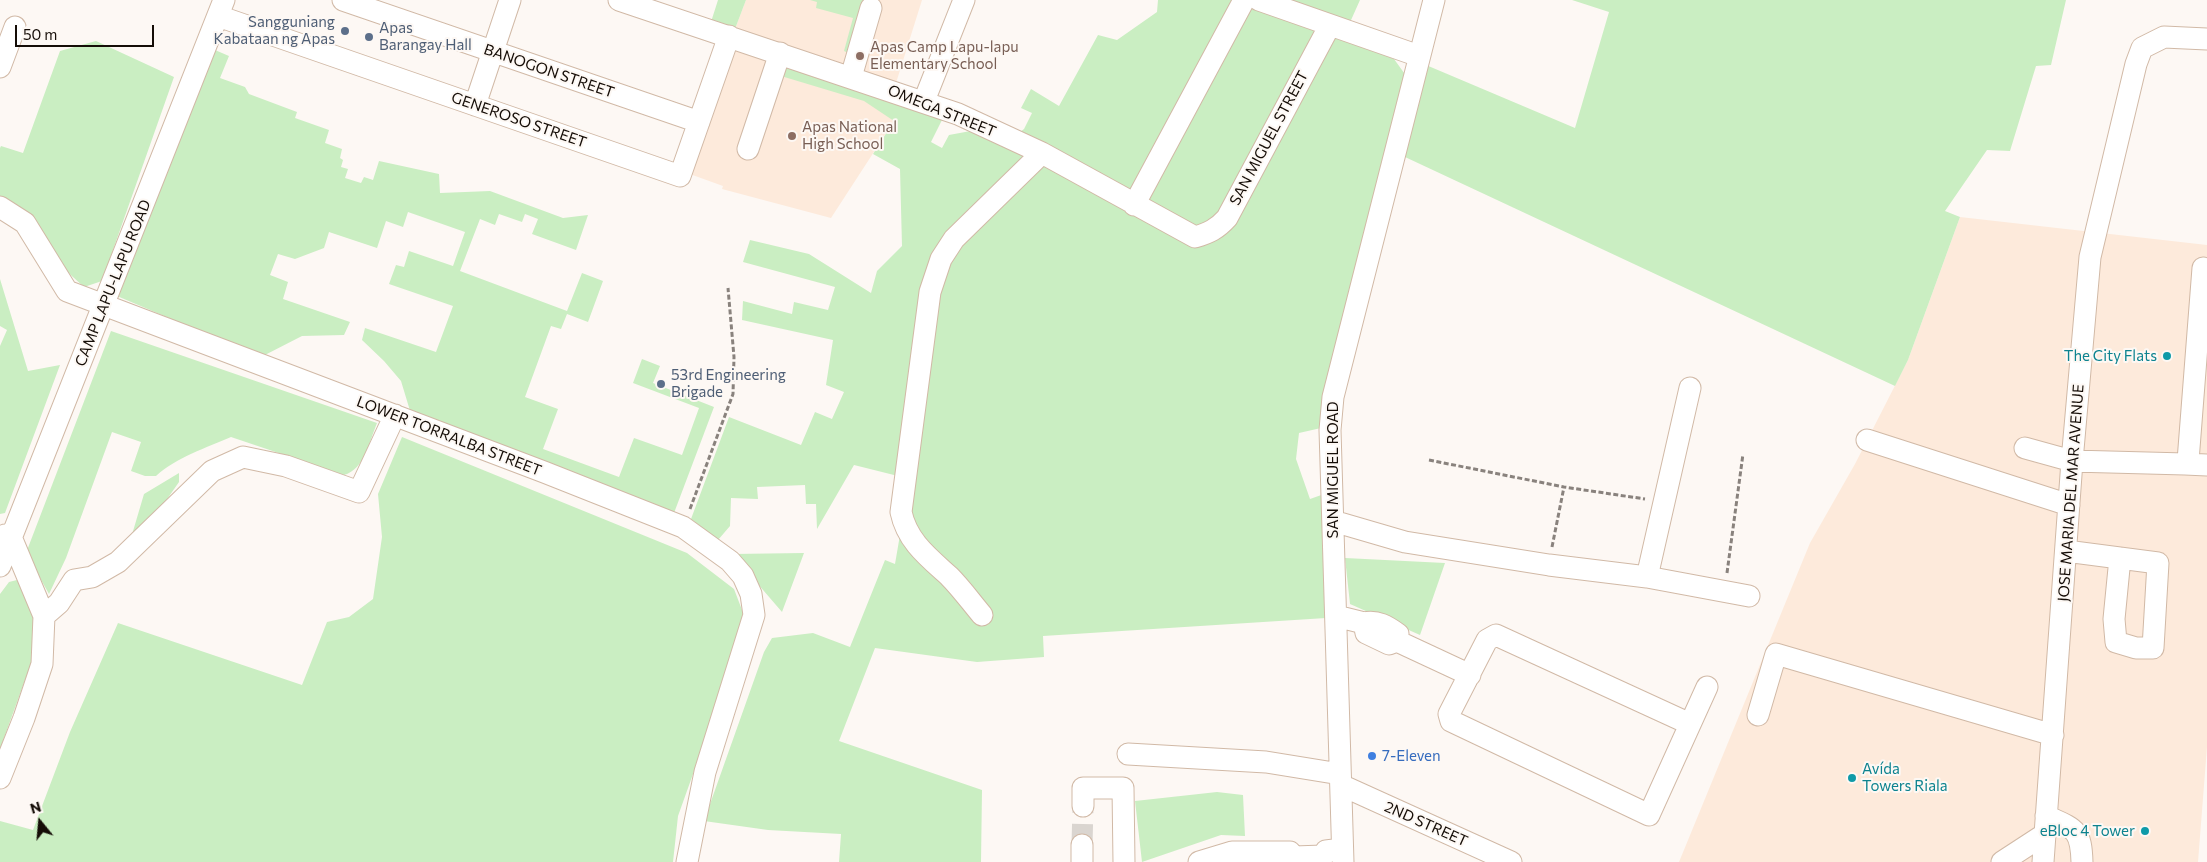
<!DOCTYPE html>
<html>
<head>
<meta charset="utf-8">
<style>
	body { margin:0 }
	#map { position:relative; width:2207px; height:862px; overflow:hidden; background:#fdf8f4; font-family:Commissioner,sans-serif }
	canvas { display:block }
	.north { position:absolute; left:15px; top:797px; width:50px; height:50px; -webkit-text-stroke:4px #fdf8f4; paint-order:stroke; rotate:343deg; font-size:14px; font-weight:700; line-height:20px; text-align:center; color:#150d07 }
	.north::after { content:''; display:block; margin:auto; width:18px; height:22px; background:#150d07; clip-path:polygon(50% 0,100% 100%,50% 72%,0 100%) }
	.scale { position:absolute; left:15px; top:25px; width:139px; height:22px; box-sizing:border-box; border:2px solid #150d07; border-top:0; padding-left:6px; font-size:15px; line-height:18px; white-space:nowrap; color:#150d07; -webkit-text-stroke:4px #fdf8f4; paint-order:stroke }
</style>
</head>
<body>
<div id="map">
<canvas width="2207" height="862"></canvas>
<div class="north">N</div>
<div class="scale">50 m</div>
</div>
<script>
const ctx = document.querySelector('canvas').getContext('2d');
ctx.lineJoin = 'round';
function fill(path, color) { ctx.fillStyle = color; ctx.fill(path, 'evenodd'); }
function stroke(path, color, width, dash) { ctx.strokeStyle = color; ctx.lineWidth = width; ctx.lineCap = dash ? 'butt' : 'round'; ctx.setLineDash(dash || []); ctx.stroke(path); }
function drawText(font, color, halo, rows, align = 'center') {
  ctx.font = font + ' Commissioner,sans-serif'; ctx.lineWidth = 4; ctx.setLineDash([]); ctx.textBaseline = 'middle'; ctx.strokeStyle = halo; ctx.fillStyle = color; for (const [text, x, y, turn = 0] of rows) {
    ctx.save(); ctx.translate(x, y); ctx.rotate((+turn || 0) * Math.PI / 180); ctx.textAlign = isNaN(turn) ? turn : align; if (halo) ctx.strokeText(text, 0, 0); ctx.fillText(text, 0, 0); ctx.restore();
  }
}
const built = new Path2D(`
	M746,0h176l-26,83 -161,-54z
	M731,44l171,56 -6,18 -65,100 -109,-29 1,-3 -36,-13z
	M1960,217l247,28v502l-9,115h-519l131,-319 45,-79 53,-104z`);
const green = new Path2D(`
	M718,0h28l-11,29 -24,-7z
	M810,0h56l-13,55 -9,-4 9,-33 -37,-10 1,-6z
	M1158,0h202l-17,38 51,21 13,18 -86,351 -22,5 -3,26 14,40 17,-6 -1,125 -283,18 1,21 -67,5 -102,-14 -36,93 143,49 -1,72h-142l2,-28 -73,-4 -64,-9 60,-169 8,-14 41,-5 37,14 35,-87 10,4 6,-35 1,-52 -48,-12 -37,64 -1,-25h-10l-1,-19 -48,2 1,12 -27,-1 -1,28 -12,14 -27,-21 38,-102 72,28 14,-33 17,7 12,-27 -18,-7 7,-45 -91,-20 1,-19 49,13 2,-12 34,8 7,-23 -92,-25 7,-22 59,14 62,39 6,-22 25,-25 -2,-77 -27,-15 21,-33 -30,-20 -83,-25 4,-15 158,57 -12,24 11,6 7,-13 27,-5 28,14 20,-15 8,-16 -11,-5 10,-19 28,17 39,-71 19,5 40,-28z
	M1572,0h494l-15,65 -15,1 -26,85 -23,-1 -42,61 15,6 -52,143 -13,26 -490,-229 21,-92 149,63 34,-116z
	M96,41l78,36 -72,204 -18,6 -21,-19 -35,-56 -28,-11v-53l1,-2 22,7 37,-102z
	M215,50l14,6 -9,22 25,9 4,7 48,18 -2,6 34,12 -4,13 17,6 -2,9 3,2 -2,7 7,2 -3,9 16,5 3,-6 9,3 6,-19 60,13 1,19 50,-2 73,27 25,-3 -12,35 -44,-16 6,-15 -13,-5 -3,8 -23,-8 -4,11 -15,-6 -20,52 107,40 15,-38 21,8 -15,41 -21,-8 -6,15 -10,-3 -26,71 33,12 -15,40 76,28 15,-39 48,17 17,-47 -66,-25 9,-24 18,7 -7,17 61,24 -40,106 -263,-99 -10,-33 -17,-20 -22,-21 3,-12 71,24 17,-46 -64,-22 7,-19 8,2 5,-16 44,15 12,-34 -57,-20 -5,15 -17,-6 -9,27 -48,-16 -5,16 -29,11 -17,-5 -8,21 18,7 -5,17 67,23 -6,13 -42,1 -41,21 -144,-61z
	M0,279l28,92 32,-6 -55,148 -5,1v-168l7,-16 -7,-4z
	M111,331l266,92c-8,19 -12,46 -33,52l-113,-38c-25,11 -54,20 -75,39h-11l-14,-5 10,-29 -29,-10 -46,126 -17,36 -23,-41z
	M402,437l285,116 47,36 13,34 -69,193 -5,46h-673v-41l33,9 37,-98 48,-109 184,62 25,-63 22,-5 24,-18 9,-62 -4,-43z
	M179,473v9l-35,50 -13,6 13,-44z
	M804,553l-22,59 -50,-58z
	M1345,558l100,5 -25,72 -70,-31z
	M17,580l10,2 7,13 -1,63 -33,91v-155l9,-12z
	M1217,792l26,3 2,41 -24,-1 -79,27 -7,-61z`);
const minorTunnel = new Path2D(`
	M1082,845l1,-39`);
const path = new Path2D(`
	M1429,460l135,27 81,12
	M690,509l43,-115 1,-37 -6,-69
	M1552,547l12,-60
	M1727,573l16,-119`);
const minor = new Path2D(`
	M343,0l356,122
	M619,0l339,114 84,39 153,84c14,-4 22,-8 32,-19l103,-193
	M1259,0l160,56
	M218,16l462,160 49,-140
	M0,67l15,-40
	M851,77l20,-69
	M924,101l40,-101
	M475,105l35,-105
	M748,149l32,-96
	M1134,205l110,-205
	M0,207l25,16 42,68 477,181 139,55 47,34 13,15 8,18 3,21 -49,157 -18,90
	M1867,440l202,65
	M2025,448l47,13 113,3 3,-3 15,-193
	M2185,464l22,1
	M1333,521l72,21 144,23 98,12 102,19
	M2066,551l92,12 -5,85h-17l-20,-6 -2,-23 6,-61
	M0,566l224,-566
	M1647,577l43,-189
	M982,615c-11,-13 -21,-27 -33,-39 -21,-19 -42,-35 -48,-64l29,-220 11,-33 13,-20 88,-86
	M44,616l15,-13 15,-23 18,-3 26,-15 94,-91 31,-14 43,9 73,26 36,-77
	M1336,616l28,7 2,10 23,11 8,-3 1,-7c-11,-8 -21,-14 -34,-11
	M1397,641l73,34
	M1758,715l18,-61 277,81
	M1690,724l-194,-89 -9,5 -38,74 2,7 198,94 58,-128
	M1128,754l138,8 74,12
	M0,778l24,-60 18,-54 2,-48 -33,-79 -6,-2
	M1341,785l170,77
	M1083,806v-18h40l1,74
	M2046,816c29,13 35,13 36,46
	M1082,862v-17
	M1199,862l33,-10h58l4,5 29,-1 3,-5 16,-2
	M1343,862l-13,-432 3,-33 101,-397
	M2002,862l43,-28
	M2043,862l29,-401 18,-204 46,-193 6,-16 22,-11 43,2`);
const markers = [
	[345,31,5,"#5c6f8a"],
	[369,37,5,"#5c6f8a"],
	[860,56,5,"#8d6e63"],
	[792,136,5,"#8d6e63"],
	[2167,356,5,"#0f9aa8"],
	[661,384,5,"#5c6f8a"],
	[1372,756,5,"#3f7fe0"],
	[1852,778,5,"#0f9aa8"],
	[2145,831,5,"#0f9aa8"]
];
const serviceNames = [
	["Sangguniang",335,22,"right"],
	["Kabataan ng Apas",335,39,"right"],
	["Apas",379,28],
	["Barangay Hall",379,45],
	["53rd Engineering",671,375],
	["Brigade",671,392]
];
const educationNames = [
	["Apas Camp Lapu-lapu",870,47],
	["Elementary School",870,64],
	["Apas National",802,127],
	["High School",802,144]
];
const streetNames = [
	["BANOGON STREET",549,71,19],
	["OMEGA STREET",942,111,22],
	["GENEROSO STREET",519,120,19],
	["SAN MIGUEL STREET",1269,138,-62],
	["CAMP LAPU-LAPU ROAD",113,283,-68],
	["LOWER TORRALBA STREET",449,436,21],
	["SAN MIGUEL ROAD",1333,470,-90],
	["JOSE MARIA DEL MAR AVENUE",2071,493,-86],
	["2ND STREET",1426,824,24]
];
const cultureNames = [
	["The City Flats",2157,356],
	["Avída",1862,769,"left"],
	["Towers Riala",1862,786,"left"],
	["eBloc 4 Tower",2135,831]
];
const shopNames = [
	["7-Eleven",1382,756]
];
fill(built, '#fdeadb');
fill(green, '#caeec2');
stroke(minorTunnel, '#dad5d0', 21, [21, 11]);
stroke(minor, '#d1b9a6', 23);
stroke(path, '#89827d', 3, [5, 2.5]);
stroke(minor, '#fff', 21);
for (const [x, y, r, color] of markers) { const dot = new Path2D(); dot.arc(x, y, r, 0, 2 * Math.PI); ctx.fillStyle = color; ctx.fill(dot); stroke(dot, '#fdf8f4', 2); }
drawText('15px', '#4e5e75', '#fdf8f4', serviceNames, 'left');
drawText('15px', '#785e54', '#fdf8f4', educationNames, 'left');
drawText('15px', '#150d07', '#fdf8f4', streetNames);
drawText('15px', '#0d838f', '#fdf8f4', cultureNames, 'right');
drawText('15px', '#366cbe', '#fdf8f4', shopNames, 'left');
</script>
</body>
</html>
